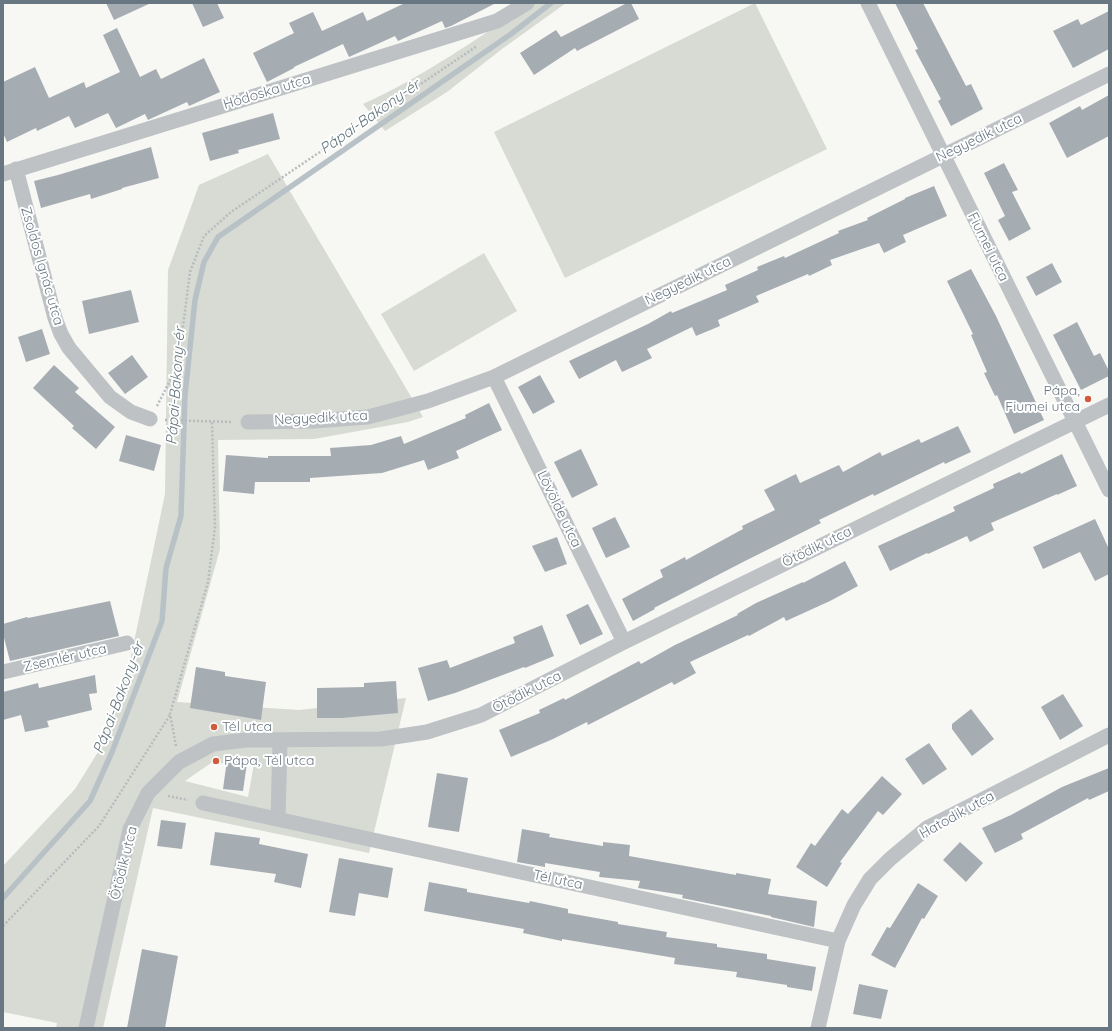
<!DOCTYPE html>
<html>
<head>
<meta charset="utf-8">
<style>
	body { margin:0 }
	#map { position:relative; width:1112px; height:1031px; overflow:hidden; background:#f7f7f4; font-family:Quicksand,sans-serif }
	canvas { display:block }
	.frame { position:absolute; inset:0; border:4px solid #697782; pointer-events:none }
</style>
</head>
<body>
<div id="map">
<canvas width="1112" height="1031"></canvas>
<div class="frame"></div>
</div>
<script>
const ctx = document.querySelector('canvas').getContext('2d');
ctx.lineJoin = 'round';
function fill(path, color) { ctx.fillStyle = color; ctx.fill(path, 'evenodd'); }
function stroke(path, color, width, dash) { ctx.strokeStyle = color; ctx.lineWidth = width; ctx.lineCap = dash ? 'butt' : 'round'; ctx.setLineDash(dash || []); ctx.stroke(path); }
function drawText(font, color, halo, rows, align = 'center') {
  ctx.font = font + ' Quicksand,sans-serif'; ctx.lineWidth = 4; ctx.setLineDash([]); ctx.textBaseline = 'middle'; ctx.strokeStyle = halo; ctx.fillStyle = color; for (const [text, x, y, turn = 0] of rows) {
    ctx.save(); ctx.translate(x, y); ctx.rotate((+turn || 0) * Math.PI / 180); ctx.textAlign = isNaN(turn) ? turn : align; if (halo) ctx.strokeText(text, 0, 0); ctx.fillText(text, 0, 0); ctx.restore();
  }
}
const green = new Path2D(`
	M531,3h35l-64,46 -55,43 -62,39 -22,-27c60,-27 113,-65 168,-101z
	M755,3l72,146 -262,129 -71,-146z
	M268,154l155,263 -15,5 -94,17 -96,1 2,109 -43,153 122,8 107,-12 -37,155 -216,-45 -50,220h-47l1,-5 -54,-11v-146l72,-77 23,-37 32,-91 35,-167 3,-224 31,-85zM211,763l43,1 -6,33 -63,-16z
	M484,253l33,58 -103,60 -33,-57z`);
const stream = new Path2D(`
	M3,898l87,-97 22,-49 50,-131 4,-53 15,-52 4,-121 10,-95 9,-38 14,-25 293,-203 40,-31`);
const building = new Path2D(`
	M106,3h45l-37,17z
	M192,3h25l7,15 -21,9z
	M405,3h91l-45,23 -6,2 -3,-7 -44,20 -3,-5 -46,21 -6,-13 -49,23v1l-27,14 -14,-29 41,-20 -5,-10 24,-11 9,19 41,-19 4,9z
	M627,3h4l8,16 -62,32 -2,-3 -41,27 -14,-22 36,-23 5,7z
	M895,3h28l43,83 5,-2 12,25 -32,17 -13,-25 3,-2 -26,-49 3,-1z
	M1109,11v38l-36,19 -20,-37 25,-12 3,6z
	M117,28l23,49 16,-8 5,10 43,-21 16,34 -31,14 -2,-4 -39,18 -3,-6 -29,14 -8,-15 -33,15 -6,-12 -32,15 -1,-3 -29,14 -4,-9v-51l32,-15 14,31 35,-16 2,6 34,-16 -17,-37z
	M1109,95v41l-42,22 -18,-35 31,-17 2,4z
	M273,113l7,26 -42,11 1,3 -29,8 -8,-28z
	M151,147l8,31 -37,10v1l-31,10 -1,-5 -49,14 -7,-27 24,-6z
	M1004,163l14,27 -6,2 19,37 -22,12 -11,-21 7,-4 -21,-43z
	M934,186l13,30 -44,19 3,7 -22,11 -5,-10 -49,17 2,5 -23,11 -1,-2 -52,22 3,6 -41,18 2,6 -24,10 -4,-9 -45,22 5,9 -30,14 -6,-12 -37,19 -10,-18 79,-37 23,-13 1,2 55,-23 -2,-5 33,-15 -1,-3 27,-11 1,2 54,-25 -1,-2 30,-11 -1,-2 38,-19v-1z
	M1052,263l10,19 -26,14 -10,-19z
	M971,269l25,47 48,104 -30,14 -17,-39 -2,1 -11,-23 3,-1 -16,-37 2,-1 -26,-53z
	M131,290l8,32 -50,12 -7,-33z
	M1077,322l17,34 6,-3 9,18v5l-28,14 -28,-55z
	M42,329l8,25 -24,8 -8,-25z
	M132,355l16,22 -23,17 -17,-21z
	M54,365l25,23 -4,4 40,35 -19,22 -24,-21 2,-2 -41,-38z
	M540,375l15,27 -22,12 -15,-27z
	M489,403l13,27 -46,21 3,7 -31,12 -4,-10 -42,13 -72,5v4h-55l-1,12 -31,-3 3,-36 42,3v-2h63l-1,-8 41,-3 30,-9 3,8 62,-26 -1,-3z
	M958,426l13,26 -26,12 -1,-2 -70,34 -1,-2 -54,26 2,3 -76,38 -91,47 1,1 -22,12 -11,-22 41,-22 -3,-7 25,-13 1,3 57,-31 -1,-3 33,-16 -11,-20 32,-16 4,9 39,-18 4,7 37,-20 2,4 37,-17 2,4z
	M126,435l35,10 -7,26 -35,-10z
	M581,449l17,36 -26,13 -18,-36z
	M1062,454l15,32 -20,9v-1l-66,29 3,7 -24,12 -3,-6 -39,18 -1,-1 -37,18 -12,-25 77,-35 -2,-4 41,-19 -1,-4 27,-12 1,2z
	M615,517l15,30 -24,11 -14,-30z
	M1095,519l14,30v25l-14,7 -15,-29 -37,17 -10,-22z
	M557,537l10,27 -22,8 -13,-26z
	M845,561l13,25 -28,15 -44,20 -2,-4 -35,19 -1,-1 -58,27 6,11 -22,12 -2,-3 -84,43 -1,-3 -34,17 -42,18 -12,-27 41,-17 -1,-3 25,-12 1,2 74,-39 2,3 34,-19 63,-30 -1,-1 19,-11 47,-21v1z
	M110,601l9,35 -109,25 -7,-27v-10l24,-7 1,1z
	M588,604l15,30 -23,11 -14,-30z
	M542,625l12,31 -29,12 -1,-1 -69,26 -27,8 -10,-33 29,-8 3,8 65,-25 -2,-6z
	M196,667l29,5v4l41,6 -5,38 -71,-12z
	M95,675l2,18 -8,1 3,16 -45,11 2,6 -24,5 -4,-17 -18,5v-28l35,-9 1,5z
	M396,681l2,32 -56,5h-25v-30l47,-1v-4z
	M1063,694l20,32 -23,14 -19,-33z
	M971,709l23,30 -22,17 -20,-27v-5z
	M929,743l18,26 -24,16 -18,-26z
	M227,760l20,3 -4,28 -20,-2z
	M1109,768v23l-20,9 -1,-2 -67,36 2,5 -28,14 -13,-25 29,-13 51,-28z
	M437,773l31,5 -9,54 -31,-5z
	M882,776l20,18 -19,21 -5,-4 -38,51 2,1 -15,24 -31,-20 15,-24 4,3 27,-37 6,5z
	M161,820l25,3 -4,26 -25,-3z
	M522,829l28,5 -1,3 54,9v-4l27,3 -1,11 107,19v-2l35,6 -3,15 49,7 -3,26 -43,-10v-1l-89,-18 1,-3 -45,-7 2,-7 -41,-4 1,-5 -55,-9v4l-28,-5z
	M215,832l45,6 -1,6 49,10 -7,34 -27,-6 2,-8 -66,-9z
	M960,842l23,21 -17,19 -23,-22z
	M339,858l54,10 -5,30 -29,-5 -4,23 -26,-4z
	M429,882l38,7v3l62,11 1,-2 38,8v4l50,9v2l49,8 -1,5 51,7v3l50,7v5l49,8 -4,24 -25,-4v-2l-51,-8 1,-5 -63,-8 1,-6 -113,-19v2l-39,-8 1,-4 -100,-18z
	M918,883l20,13 -14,23 -2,-1 -27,50 -24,-13 16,-28 3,1z
	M142,949l36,7 -13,72h-38z
	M859,984l29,6 -7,29 -28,-5z`);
const path = new Path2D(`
	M157,406l21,-41 12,-93 14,-36 27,-24 246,-166
	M165,420l67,2
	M176,746l-6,-32 38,-132 7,-55 -3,-105
	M168,796l20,4
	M3,926l96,-100 71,-111`);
const minor = new Path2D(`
	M868,3l241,487
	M16,169l39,149 6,16 8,14 41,49 21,15 19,7
	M3,174l494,-153 30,-18
	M494,377l130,265
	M248,422l66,-1 54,-4 60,-16 66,-24 615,-303
	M3,672l124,-29
	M203,803l635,138
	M278,819l2,-79
	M86,1028l44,-199 18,-36 31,-31 34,-18 33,-4 135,-1 46,-7 54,-17 143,-73 485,-237
	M818,1028l20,-87 16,-36 16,-26 20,-20 37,-31 182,-93`);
const markers = [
	[1088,399,4,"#cf5a3c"],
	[214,727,4,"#cf5a3c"],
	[216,761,4,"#cf5a3c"]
];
const streetNames = [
	["Hódoska utca",267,92,-17],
	["Negyedik utca",979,138,-26],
	["Fiumei utca",988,247,64],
	["Zsoldos Ignác utca",42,266,74],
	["Negyedik utca",688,281,-26],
	["Negyedik utca",321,418,-3],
	["Lövölde utca",559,509,64],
	["Ötödik utca",817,547,-26],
	["Zsemlér utca",65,658,-13],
	["Ötödik utca",527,692,-27],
	["Hatodik utca",957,815,-29],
	["Ötödik utca",124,863,-76],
	["Tél utca",558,880,12]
];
const poiNames = [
	["Pápa,",1080,391,"right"],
	["Fiumei utca",1080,407,"right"],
	["Tél utca",222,727],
	["Pápa, Tél utca",224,761]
];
const waterNames = [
	["Pápai-Bakony-ér",370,117,-35],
	["Pápai-Bakony-ér",176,386,-86],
	["Pápai-Bakony-ér",119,698,-69]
];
fill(green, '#d7dbd4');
stroke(stream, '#b8c2c6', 5.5);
fill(building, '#a6adb2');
stroke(path, '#b8bbbd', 2.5, [2, 2]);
stroke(minor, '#bec2c5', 15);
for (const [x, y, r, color] of markers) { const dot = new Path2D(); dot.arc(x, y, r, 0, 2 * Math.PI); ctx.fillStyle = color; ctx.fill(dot); stroke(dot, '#fff', 1.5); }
drawText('14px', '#697782', '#fff', streetNames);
drawText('14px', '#697782', '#fff', poiNames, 'left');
drawText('italic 15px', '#65777e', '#fff', waterNames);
</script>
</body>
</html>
